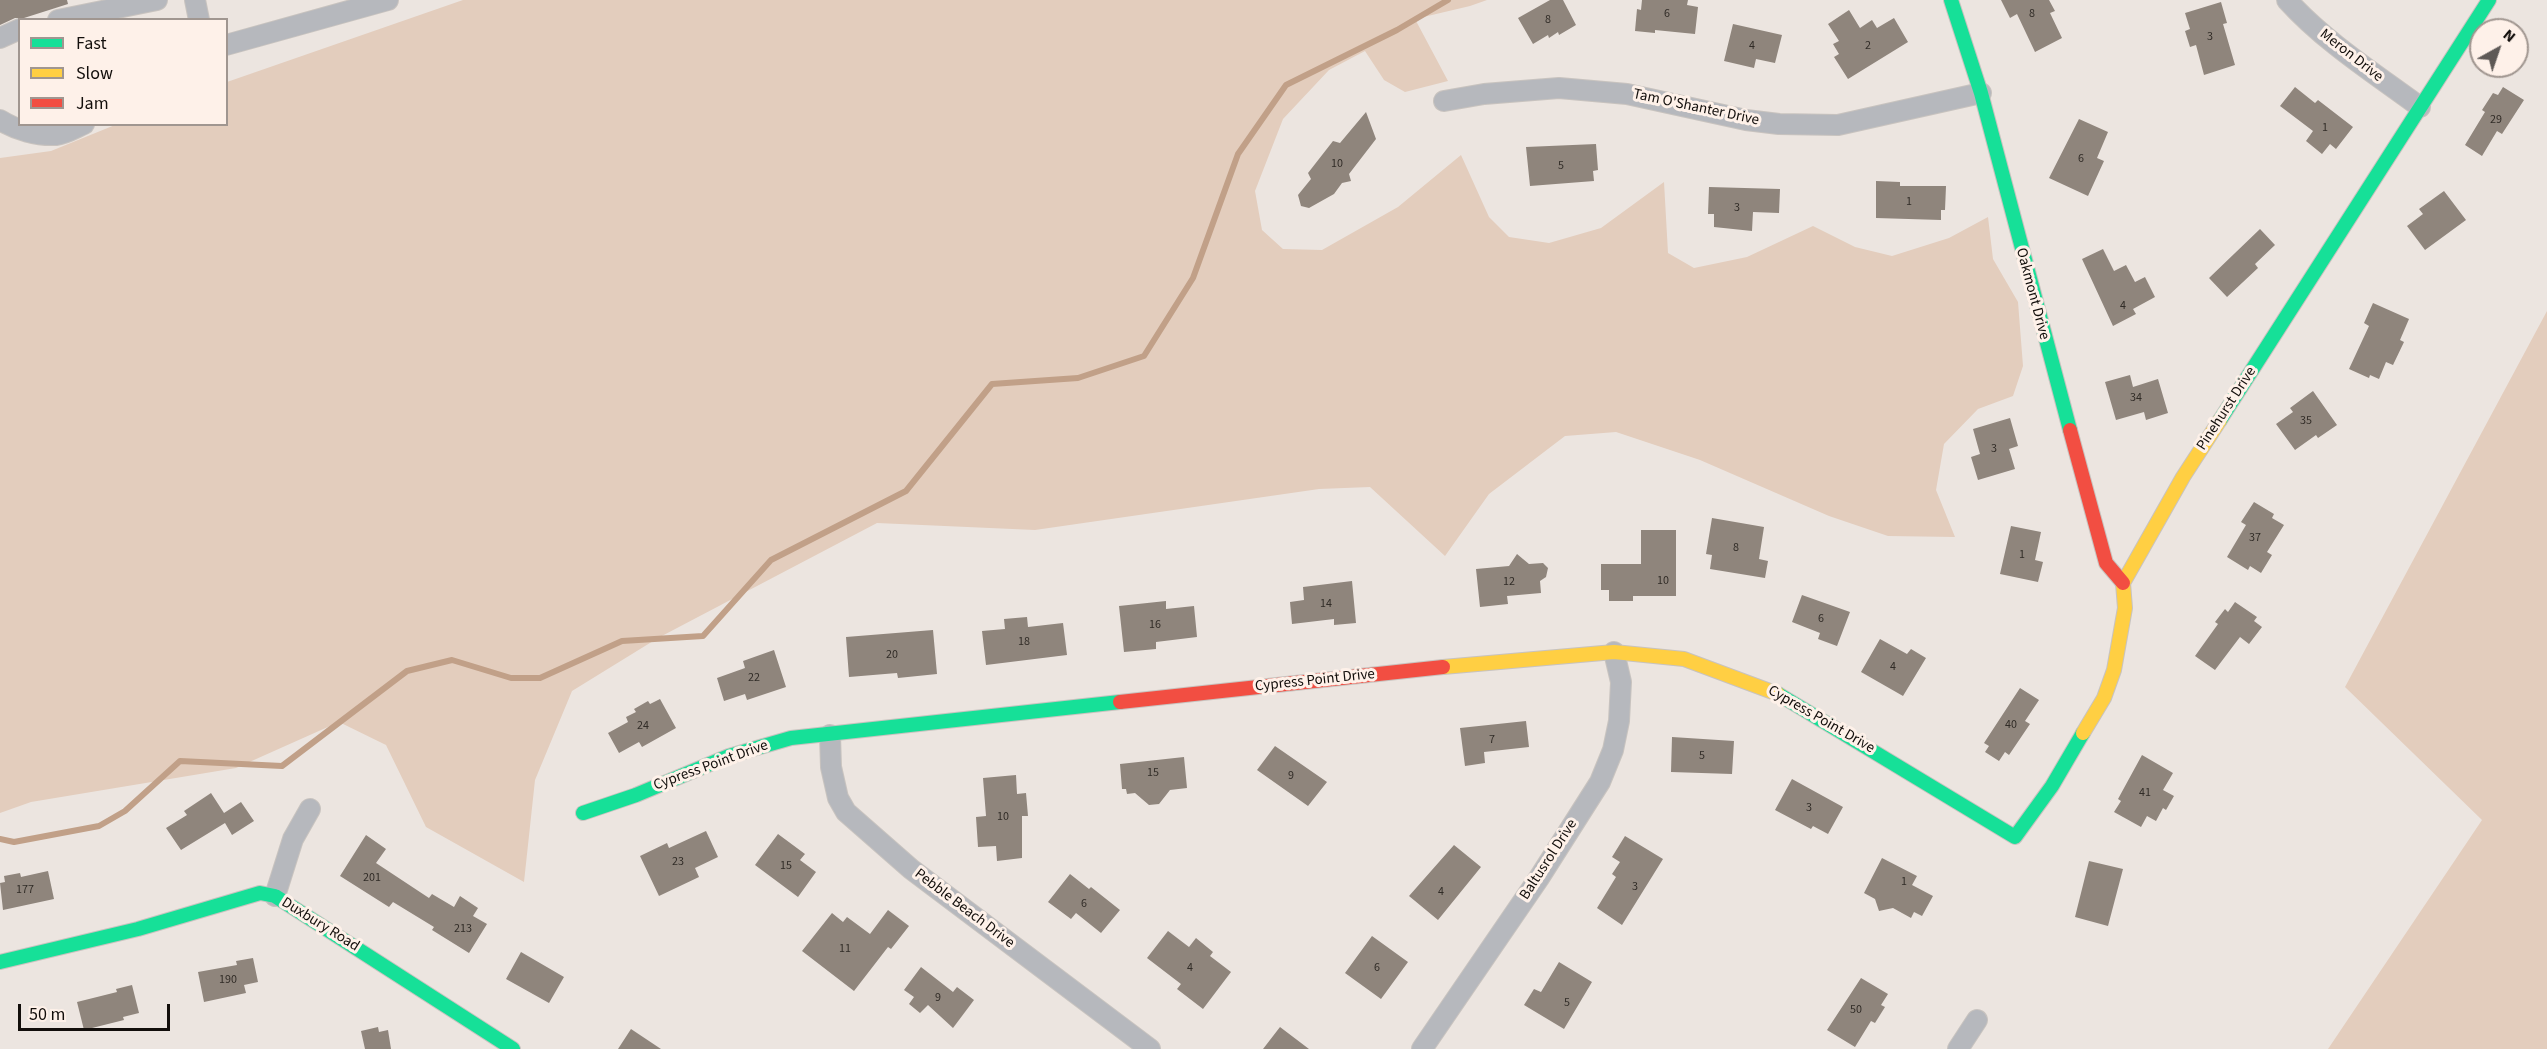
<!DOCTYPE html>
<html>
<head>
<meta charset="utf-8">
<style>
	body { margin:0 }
	#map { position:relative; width:2547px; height:1049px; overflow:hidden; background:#ece5e0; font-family:"Source Sans 3",sans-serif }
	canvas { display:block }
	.legend { position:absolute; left:18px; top:18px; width:210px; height:108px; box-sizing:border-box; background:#fef1e9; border:2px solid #a09690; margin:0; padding:8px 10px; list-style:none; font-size:18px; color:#120e0b }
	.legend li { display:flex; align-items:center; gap:12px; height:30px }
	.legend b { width:30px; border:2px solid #a09690 }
	.north { position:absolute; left:2469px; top:18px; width:60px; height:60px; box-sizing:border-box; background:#fef1e9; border:2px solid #a09690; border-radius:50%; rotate:40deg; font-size:16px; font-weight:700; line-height:24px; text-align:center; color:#120e0b }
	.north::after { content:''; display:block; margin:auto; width:21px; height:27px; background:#5e5956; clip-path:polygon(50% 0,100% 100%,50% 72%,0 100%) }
	.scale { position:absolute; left:18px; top:1004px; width:152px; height:27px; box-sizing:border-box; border:3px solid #120e0b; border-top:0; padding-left:8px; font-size:18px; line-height:21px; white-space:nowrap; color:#120e0b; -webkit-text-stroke:4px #fef1e9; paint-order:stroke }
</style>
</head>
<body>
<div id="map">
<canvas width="2547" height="1049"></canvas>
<ul class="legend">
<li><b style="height:8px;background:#16e098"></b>Fast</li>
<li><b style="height:8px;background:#ffcf43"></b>Slow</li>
<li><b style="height:8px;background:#f24e42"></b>Jam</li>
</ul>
<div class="north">N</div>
<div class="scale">50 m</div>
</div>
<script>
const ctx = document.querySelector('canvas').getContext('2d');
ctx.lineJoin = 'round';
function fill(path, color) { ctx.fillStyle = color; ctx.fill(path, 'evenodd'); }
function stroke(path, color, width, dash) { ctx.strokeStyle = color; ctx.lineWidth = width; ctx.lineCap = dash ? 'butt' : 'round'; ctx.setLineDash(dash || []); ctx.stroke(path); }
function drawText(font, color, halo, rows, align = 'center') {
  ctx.font = font + ' "Source Sans 3",sans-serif'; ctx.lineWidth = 6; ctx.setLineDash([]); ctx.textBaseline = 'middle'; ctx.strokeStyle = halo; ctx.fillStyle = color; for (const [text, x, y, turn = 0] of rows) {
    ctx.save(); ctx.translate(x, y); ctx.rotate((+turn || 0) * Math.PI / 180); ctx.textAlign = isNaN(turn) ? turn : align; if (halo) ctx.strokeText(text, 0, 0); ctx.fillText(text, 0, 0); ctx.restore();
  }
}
const green = new Path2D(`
	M463,0h1024l-17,6 -55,13 33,62 -43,11 -21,-12 -19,-29 -36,19 -46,49 -28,72 7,39 21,19 39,1 76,-43 63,-52 28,62 20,20 40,6 52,-15 63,-46 4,71 26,15 53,-11 66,-31 42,21 37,9 57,-18 39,-21 5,42 25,43 5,64 -10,30 -35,13 -34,35 -8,46 19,47 -67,-1 -59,-20 -129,-56 -84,-28 -51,4 -76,58 -44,62 -75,-69 -51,2 -284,41 -158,-7 -219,115 -86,53 -37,89 -11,102 -98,-55 -40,-82 -47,-23 -103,46 -205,34 -31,11v-655l51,-7 64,-26 111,-1 1,-42z
	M2547,311v738h-219l154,-229 -137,-133z`);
const stream = new Path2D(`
	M0,839l14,3 85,-16 26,-15 55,-50 102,5 125,-95 45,-11 59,18h29l82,-37 81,-5 68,-76 135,-69 86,-107 86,-6 66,-22 49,-78 45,-124 48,-69 111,-55 51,-30`);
const building = new Path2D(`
	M0,0h67l1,4 -44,14h-9l-15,7z
	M1550,0h13l13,25 -17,10 -1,-3 -9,6 -1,-3 -15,9 -15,-26z
	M1642,0h46l-1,5 11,2 -3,27 -40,-4v3l-20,-2 2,-22 4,1z
	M2001,0h48l6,11 -5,2 12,25 -27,14 -18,-38 -7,4z
	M2221,2l6,21 -4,1 12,41 -31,10 -8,-30 -6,2 -5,-16 5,-2 -5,-16z
	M1849,10l11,18 12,-8 5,8 17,-10 14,24 -60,37 -14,-22 5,-3 -6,-10 6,-3 -11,-17z
	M1733,24l49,11 -7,28 -19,-4 -2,9 -30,-7z
	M2295,87l20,16 3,-3 35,27 -17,22 -6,-5 -8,10 -16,-13 7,-10 -33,-25z
	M2503,87l21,13 -22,34 -5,-3 -15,25 -17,-11 20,-33 -3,-2 11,-17 5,2z
	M1366,112l10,27 -27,35 2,7 -9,2 -8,11 -25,14 -8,-2 -3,-11 13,-16 -3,-6 25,-32 7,2z
	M2079,119l29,13 -11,26 7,3 -16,35 -39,-18z
	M1596,144l2,26 -5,1 1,10 -64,5 -4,-39z
	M1876,181l24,1v4h46l-1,24h-4v10l-65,-2z
	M1709,187l71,2 -1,24 -26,-1 -1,19 -38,-4v-13h-6z
	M2444,191l22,29 -41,30 -18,-24 16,-12 -4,-5z
	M2260,229l15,16 -20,19 3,4 -31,29 -18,-19z
	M2103,249l11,22 12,-6 9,17 10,-5 10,20 -22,12 3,5 -23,12 -31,-67z
	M2373,303l36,16 -9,21 4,2 -11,23 -7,-3 -7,17 -9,-4 -1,3 -20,-9 20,-43 -5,-3z
	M2130,375l3,12 25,-8 10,34 -22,7 -2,-8 -28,8 -11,-38z
	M2313,391l24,34 -19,13 -2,-3 -21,15 -19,-26 17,-12 -3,-4z
	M2010,418l8,28 -9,3 6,20 -37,11 -7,-23 9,-3 -7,-25z
	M2254,502l20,12 -2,4 12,7 -17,27 5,3 -11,18 -11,-7 -2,4 -21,-13 19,-32 -5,-3z
	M1712,518l52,9 -5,32 9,2 -3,17 -55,-9 2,-14 -6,-1z
	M2011,526l30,6 -6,28 8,2 -5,20 -38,-8z
	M1641,530h35v66h-43v5h-24v-11h-8v-26h40z
	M1517,554l12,10 14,-1 5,5 -2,9 -6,4 1,12 -34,3 1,8 -28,3 -4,-38 33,-3z
	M1352,581l4,42 -22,2v-6l-42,5 -2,-22 14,-2 -1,-13z
	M1802,595l48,17 -13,34 -19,-7 2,-6 -28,-11z
	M1166,601v8l28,-3 3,31 -41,5v7l-32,3 -5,-46z
	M2235,602l22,15 -3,4 8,6 -13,17 -9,-7 -25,33 -20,-14 23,-32 -3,-2 10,-13 3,3z
	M1027,617l1,10 35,-4 4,32 -81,10 -4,-34 23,-2 -1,-10z
	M933,630l4,44 -39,4 -1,-5 -48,4 -3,-40z
	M1880,639l27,15 4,-5 15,9 -23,38 -42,-24z
	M774,650l12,37 -39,13 -2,-6 -21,7 -7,-23 28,-10 -2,-7z
	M2020,688l19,12 -14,21 5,3 -21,31 -4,-3 -6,9 -14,-9 4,-6 -5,-3z
	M660,699l16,29 -34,19 -3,-5 -20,11 -11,-20 20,-11 -2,-5 10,-5 -2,-3 14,-8 2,3z
	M1526,721l3,26 -45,5 1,11 -20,3 -5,-38z
	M1672,737l62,4 -2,33 -61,-2z
	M1275,746l52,36 -19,24 -51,-36z
	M2142,755l31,18 -10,17 11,6 -8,14 -3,-2 -7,13 -9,-5 -6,11 -27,-15 7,-11 -3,-2z
	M1184,757l3,31 -17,2 -11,14 -10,1 -14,-12 -8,1 -1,-5h-4l-2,-25z
	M1016,775l1,19 9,-1 2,23h-6v42l-25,3 -1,-15 -18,1 -2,-30 10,-1 -3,-38z
	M1792,779l51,28 -15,27 -15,-8 -2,3 -36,-19z
	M211,793l13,20 17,-11 13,19 -22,14 -7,-12 -44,27 -15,-22 21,-13 -3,-4z
	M706,831l12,26 -23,11 4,9 -40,19 -19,-40 27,-13 2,5z
	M778,834l27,20 -5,6 16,12 -18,25 -43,-32z
	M366,835l20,14 -10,14 53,35 3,-4 22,13 6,-11 18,12 -5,8 14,8 -18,29 -37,-23 2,-3 -41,-25 -4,5 -49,-31z
	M1625,836l38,23 -41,66 -25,-17 19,-31 -4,-3 8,-12 -8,-5z
	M1454,845l27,22 -43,53 -29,-24z
	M1882,858l35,18 -5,9 21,11 -11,20 -8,-4 -3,6 -18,-10 -14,3 -4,-12 -11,-6z
	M2089,861l34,8 -15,57 -33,-9z
	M48,871l6,28 -51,11 -3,-27 5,-1 -1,-6 16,-3 1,4z
	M1070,874l19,15 2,-2 29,23 -19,23 -25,-20 -5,6 -23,-17z
	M888,910l21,16 -18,23 -3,-2 -34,44 -52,-40 30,-38 11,9 4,-5 23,17z
	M1168,931l21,16 7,-9 17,14 -3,4 21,16 -28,37 -26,-20 4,-5 -34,-26z
	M1372,936l36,26 -27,37 -36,-26z
	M521,952l43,25 -15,26 -43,-24z
	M253,958l5,24 -14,3 2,8 -42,9 -6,-30 39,-7 -1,-4z
	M1559,962l33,20 -28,47 -40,-24 10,-16 7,3z
	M921,967l32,25 4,-5 17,13 -21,28 -25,-23 -8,8 -11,-9 5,-7 -10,-7z
	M1861,978l27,16 -7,11 4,2 -10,16 -4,-2 -16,26 -28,-17z
	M132,985l7,28 -16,4 1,3 -40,10 -7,-28 40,-10 -1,-3z
	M378,1027l1,5 9,-2 3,19h-26l-4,-18z
	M1280,1027l29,22h-46z
	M631,1029l30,20h-43z`);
const street = new Path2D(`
	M195,0l4,20
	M2287,0c38,42 87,73 133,107
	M58,20l99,-20
	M0,38l20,-9
	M226,45l162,-45
	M1444,101l40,-7 75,-6 68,6 119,26 33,4 59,1 143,-32
	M0,120c16,10 37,16 56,15 9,-1 19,-7 28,-11
	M830,735l1,32 7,31 8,14 65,57 239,180
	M275,896l18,-57 17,-30
	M1422,1049l117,-171 61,-96 13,-32 6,-29 2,-39 -7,-30
	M1958,1049l19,-29`);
const fast = new Path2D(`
	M1951,0l30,93 89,337
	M2220,420l269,-420
	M1778,694l237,143 37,-51 31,-53
	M583,813l53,-18 93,-39 62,-18 329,-36
	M0,962l138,-33 122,-36 15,3 238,153`);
const slow = new Path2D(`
	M1443,667l171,-15 70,7 94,35
	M2083,733l21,-35 10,-28 11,-62 -2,-25 60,-106 37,-57`);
const jam = new Path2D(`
	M2070,430l36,133 17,20
	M1120,702l323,-35`);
const numberNames = [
	["6",1667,14],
	["8",2032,14],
	["8",1548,20],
	["3",2210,37],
	["4",1752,46],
	["2",1868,46],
	["29",2496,120],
	["1",2325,128],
	["6",2081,159],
	["10",1337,164],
	["5",1561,166],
	["1",1909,202],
	["3",1737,208],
	["4",2123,306],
	["34",2136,398],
	["35",2306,421],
	["3",1994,449],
	["37",2255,538],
	["8",1736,548],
	["1",2022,555],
	["10",1663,581],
	["12",1509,582],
	["14",1326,604],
	["6",1821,619],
	["16",1155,625],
	["18",1024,642],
	["20",892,655],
	["4",1893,667],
	["22",754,678],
	["40",2011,725],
	["24",643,726],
	["7",1492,740],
	["5",1702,756],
	["15",1153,773],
	["9",1291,776],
	["41",2145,793],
	["3",1809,808],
	["10",1003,817],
	["23",678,862],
	["15",786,866],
	["201",372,878],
	["1",1904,882],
	["3",1635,887],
	["177",25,890],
	["4",1441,892],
	["6",1084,904],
	["213",463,929],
	["11",845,949],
	["4",1190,968],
	["6",1377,968],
	["190",228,980],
	["9",938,998],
	["5",1567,1003],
	["50",1856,1010]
];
const streetNames = [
	["Meron Drive",2351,56,38],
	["Tam O'Shanter Drive",1696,108,12],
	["Oakmont Drive",2032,294,75],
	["Pinehurst Drive",2227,409,-57],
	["Cypress Point Drive",1315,681,-6],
	["Cypress Point Drive",1821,720,30],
	["Cypress Point Drive",711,766,-20],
	["Baltusrol Drive",1549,860,-57],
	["Pebble Beach Drive",964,909,37],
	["Duxbury Road",320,925,32]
];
fill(green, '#e3cdbd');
stroke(stream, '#c1a088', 6);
fill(building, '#8f857c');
stroke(street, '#c8c3bf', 22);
stroke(fast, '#c8c3bf', 16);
stroke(slow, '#c8c3bf', 16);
stroke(jam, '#c8c3bf', 16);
stroke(street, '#b6b8bd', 20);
stroke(fast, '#16e098', 14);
stroke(slow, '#ffcf43', 14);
stroke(jam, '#f24e42', 14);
drawText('12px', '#312c27', null, numberNames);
drawText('15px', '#120e0b', '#fef1e9', streetNames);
</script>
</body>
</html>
